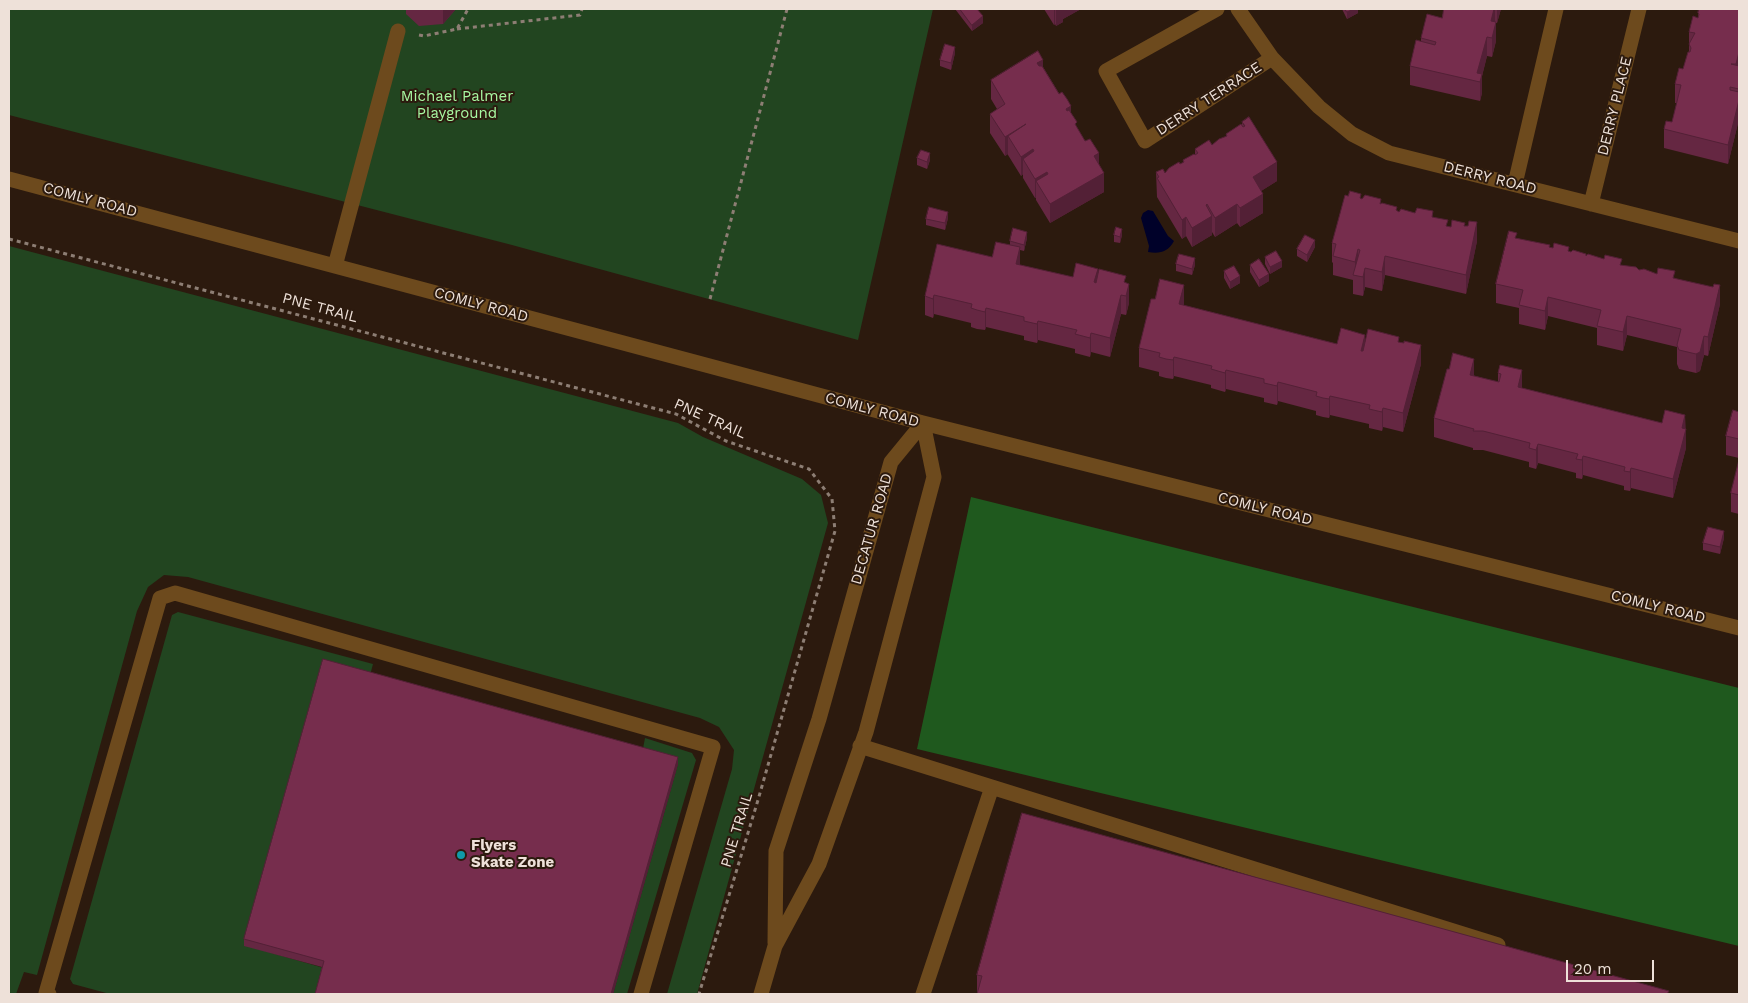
<!DOCTYPE html>
<html>
<head>
<meta charset="utf-8">
<style>
	body { margin:0 }
	#map { position:relative; width:1748px; height:1003px; overflow:hidden; background:#2c1a0e; font-family:"Work Sans",sans-serif }
	canvas { display:block }
	.frame { position:absolute; inset:0; border:10px solid #eee1d9; pointer-events:none }
	.scale { position:absolute; left:1566px; top:960px; width:88px; height:22px; box-sizing:border-box; border:2px solid #eee1d9; border-top:0; padding-left:6px; font-size:15px; line-height:18px; white-space:nowrap; color:#eee1d9; -webkit-text-stroke:4px #2c1a0e; paint-order:stroke }
</style>
</head>
<body>
<div id="map">
<canvas width="1748" height="1003"></canvas>
<div class="frame"></div>
<div class="scale">20 m</div>
</div>
<script>
const ctx = document.querySelector('canvas').getContext('2d');
ctx.lineJoin = 'round';
function fill(path, color) { ctx.fillStyle = color; ctx.fill(path, 'evenodd'); }
function stroke(path, color, width, dash) { ctx.strokeStyle = color; ctx.lineWidth = width; ctx.lineCap = dash ? 'butt' : 'round'; ctx.setLineDash(dash || []); ctx.stroke(path); }
function drawText(font, color, halo, rows, align = 'center') {
  ctx.font = font + ' "Work Sans",sans-serif'; ctx.lineWidth = 4; ctx.setLineDash([]); ctx.textBaseline = 'middle'; ctx.strokeStyle = halo; ctx.fillStyle = color; for (const [text, x, y, turn = 0] of rows) {
    ctx.save(); ctx.translate(x, y); ctx.rotate((+turn || 0) * Math.PI / 180); ctx.textAlign = isNaN(turn) ? turn : align; if (halo) ctx.strokeText(text, 0, 0); ctx.fillText(text, 0, 0); ctx.restore();
  }
}
const green = new Path2D(`
	M9,9h924l-75,331 -346,-95 -503,-130z
	M9,246l669,177 25,14 99,42 19,16 7,28 -131,471h-30l65,-225 2,-19 -15,-23 -19,-9 -512,-141 -24,-2 -16,12 -11,24 -100,364 -13,-3 -8,22h-7z
	M178,612l195,52 -4,15 -125,266 80,23 -8,26h-206l-37,-10 -3,-5 102,-364z
	M645,738l47,15 4,7 -69,234h-14l65,-230 -36,-10z`);
const forest = new Path2D(`
	M971,497l768,191v258l-822,-197z`);
const water = new Path2D(`
	M1148,210l5,1 15,25 6,5c-6,11 -14,13 -26,11l1,-6 -8,-28 2,-5z`);
const path = new Path2D(`
	M457,29l123,-14 2,-6
	M419,35l5,1 33,-7 11,-20
	M9,239l667,175 50,27 83,28 23,30 3,32 -77,269 -59,194
	M710,299l77,-290`);
const minor = new Path2D(`
	M1217,9l-111,62 39,70 127,-83
	M1238,9l34,49 47,49 33,27 37,19 350,88
	M9,179l914,244 816,205
	M1515,184l41,-175
	M1591,204l48,-195
	M335,266l63,-235
	M860,746l638,199
	M775,943l1,-92 43,-132 72,-257 32,-39
	M49,994l-3,-1 114,-395 15,-5 538,154 -72,247
	M761,994l14,-48 44,-82 47,-132 68,-255 -11,-54
	M923,994l69,-207`);
const wall = new Path2D(`
	M406,9h50l-13,15 -24,2 -13,-12z
	M955,9h22l6,14 -11,8z
	M1044,9h37l-18,10v3l-7,4 -1,-2 -1,1z
	M1342,9h16v4l-11,6z
	M1444,9h57l-4,14h-1v18l-4,16 -5,-1 -5,20v17l-2,8 -70,-16v-19l11,-25v-3l21,-20z
	M1739,9v110l-11,45 -64,-16v-19l8,-7 5,-19h-2v-19l8,-15 6,-17v-20l9,-14v-5z
	M955,53l-4,17 -11,-4v-6z
	M1043,67l28,46 6,15 22,36 5,28 -54,31 -14,-23v-2h-1l-12,-20v-4l-2,2 -13,-21v-1l-3,2 -15,-23v-19l7,-5 -6,-10v-19z
	M1242,122l35,59 -16,10 2,22 -23,14 -3,-4 -22,14 -3,-5v3l-20,12 -6,-11 -4,3 -25,-42 -1,-25 9,1 15,-9 3,-1v-3l12,-5v-6l17,-4 14,-8v-3l16,-9z
	M917,158l13,2 -3,9 -10,-4z
	M1361,199l20,5 18,8 16,1 18,4 15,10h3l14,-1 12,15 -11,53 -81,-19 -3,16 -17,-4 -2,9 -10,-2v-14l-20,-5v-12l-1,-1v-19z
	M948,218l-3,12 -19,-5v-6z
	M1114,235h8l-2,8 -6,-1z
	M1027,238l-3,13 -4,-1v15l53,12h25l28,6 3,20 -3,12 -5,-1 -11,43 -19,-5 -1,5 -15,-4v-4l-37,-9 -1,3 -13,-3v-4l-38,-9 -1,3 -8,-1 -6,-2v-4l-37,-9 -1,4 -8,-3v-19l67,-39 18,-12v-4z
	M1517,238l33,10 36,7 53,15 36,8 45,26 -12,52 -4,-1 -4,16 -4,2 -17,-4 -2,-5v-17l-50,-12 -4,16 -26,-6v-17l-49,-12 -3,14 -26,-6v-16l-23,-5v-19z
	M1315,247l-8,15 -10,-6v-7z
	M1265,257l17,10 -12,7 -5,-10z
	M1176,264l19,1 -3,10 -16,-4z
	M1250,265l19,16 -10,6 -9,-15z
	M1224,271l16,12 -10,6 -6,-11z
	M1155,299l29,5 -1,1 154,39 28,-2h34l22,22 -18,68 -20,-5 -1,4 -13,-3v-4l-39,-9 -1,3 -6,-1 -7,-2v-4l-38,-10 -1,4 -13,-3v-4l-38,-9 -1,3 -14,-4v-3l-37,-9 -1,3 -7,-1 -7,-2v-4l-20,-5v-19z
	M1500,365l22,23 140,35 23,-8 1,33 -13,50 -42,-10 -1,3 -6,-1v-4l-41,-11 -1,4 -6,-1v-5l-38,-10 -2,6 -7,-2v-5l-46,-12h-10v-2l-39,-11v-19l15,-49 49,13v-9z
	M1739,412v46l-13,-3v-19z
	M1739,460v54l-8,-2v-19z
	M1724,538l-4,16 -17,-4v-7z
	M678,764l-65,230h-298l7,-27 -78,-21v-7z
	M977,975l692,19h-692z`);
const shadedWall = new Path2D(`
	M443,9h13l-13,15z
	M1054,9h1v15l-1,1z
	M1056,9h25l-18,10v3l-7,4z
	M1354,9h4v4l-11,6v-7z
	M1494,9h1v14l-4,-2z
	M1497,9h4l-4,14z
	M983,16v7l-11,8v-6z
	M1496,22v19l-4,16v-19z
	M1487,37v19l-5,20v17l-2,8v-19l-3,-9z
	M955,47v6l-4,17v-7z
	M1739,52v19l-3,12v-19z
	M1043,60v19l-6,-16z
	M1739,100v19l-11,45v-19z
	M1071,106v19l-5,-16z
	M1026,124l-18,12v18l-3,2v-19z
	M1033,149v19l-10,-9v15l-2,2v-19z
	M930,153v7l-3,9v-7z
	M1099,153v19l-5,-16z
	M1277,162v19l-24,15v-19z
	M1047,172v19l-11,-10v17h-1v-19z
	M1104,173v19l-54,31v-19z
	M1263,194v19l-23,14v-19z
	M1207,204v15l5,-3v19l-20,12v-19l14,-23z
	M1237,204v19l-22,14v-19z
	M948,212v6l-3,12v-7z
	M1186,217v19l-4,3v-19z
	M1477,222v19l-11,53v-19z
	M1122,229v6l-2,8v-6z
	M1027,232v6l-3,13v-6z
	M1315,240v7l-8,15v-7z
	M1020,247v19l-4,-2z
	M1358,249v19l-3,7v-13z
	M1385,256v19l-3,16v-19z
	M1195,258v7l-3,10v-6z
	M1282,261v6l-12,7v-7z
	M1365,268v19l-2,9v-19z
	M1098,269v19l-4,-6z
	M1269,274v7l-10,6v-7z
	M1240,276v7l-10,6v-7z
	M1129,284v19l-3,12v-19z
	M1184,285v19l-5,19v-19z
	M1720,285v19l-12,52v-19z
	M934,295v19l-1,4v-19z
	M1121,295v19l-11,43v-19z
	M1548,297v19l-3,14v-19z
	M986,308v19l-1,3v-18z
	M1627,316v19l-4,16v-19z
	M1038,321v19l-1,3v-19z
	M1091,333v19l-1,5v-19z
	M1365,335v19l-4,-3z
	M1704,336v19l-4,16 -4,2v-19z
	M1421,345v19l-18,68v-19z
	M1174,357v19l-1,3v-19z
	M1474,359v19l-4,-3z
	M1226,370v19l-1,3v-19z
	M1522,370v19l-4,-2z
	M1278,382v19l-1,4v-19z
	M1330,396v19l-1,3v-19z
	M1383,408v19l-1,4v-19z
	M1685,415l1,33 -13,50v-19l9,-51z
	M1538,444v19l-2,6v-19z
	M1583,456v19l-1,4v-19z
	M1631,468v20l-1,3v-19z
	M1724,531v7l-4,16v-7z
	M678,757v7l-65,230h-2z`);
const building = new Path2D(`
	M960,9h17l6,7 -11,9z
	M1345,9h9l-7,3z
	M1444,9h50l-3,12 5,1 -4,16 -5,-1 -10,36 5,1 -2,8 -70,-16 6,-26 19,5 1,-3 -15,-4 6,-24 15,4z
	M1699,9h40v43l-3,12h-5l8,2v23l-9,-2v3l9,2v8l-11,45 -64,-16 2,-8 6,1 9,-37 -6,-1 4,-16 4,1 5,-17h2l1,-4 -2,-4 6,-11 -6,-1 4,-16 5,2 1,-4 -1,-1z
	M945,44l10,3 -4,16 -11,-3z
	M1038,51l5,9 -6,3 2,3h3l17,28 3,-2 5,7 4,7 -5,3 1,2 2,-1 8,12 -2,2 10,17 5,-2 9,14 -5,3 10,17 -54,31 -14,-23 12,-7 -1,-2 -12,7 -12,-20 11,-8 -1,-2 -12,8 -13,-21 18,-12 -21,13 -15,-23 15,-10 -14,-24z
	M1249,117l28,45 -24,15 10,17 -23,14 -3,-4 -22,14 -8,-14 -1,1 6,11 -20,12 -6,-11 -4,3 -25,-42 2,-1 -3,-5 7,-3 2,4 4,-5 10,-6 1,2 4,-2 -1,-2 11,-6 1,1 3,-2 -3,-4 14,-9 3,5 7,-6 8,-3 -1,-2 15,-10 2,3 2,-1 -3,-4z
	M921,150l9,3 -3,9 -10,-4z
	M1350,191l11,3 -1,4 2,1 3,-4 16,4 -1,5 2,-1 15,4 -1,3 3,2 2,-3 14,4 2,-5 16,3 -1,6 16,3 -2,6 5,1 1,-7 13,3 -1,3h4l1,-5 8,1 -11,53 -81,-19 -3,16 -17,-4 -2,9 -10,-2 7,-25 -2,-1 -3,13 -22,-6 3,-12 -4,-1 13,-48 3,1z
	M929,207l19,5 -3,11 -19,-4z
	M1116,227l6,2 -2,8 -6,-2z
	M1013,228l14,4 -3,13 -14,-4z
	M1509,231l8,2 -2,5 35,7 -1,2 4,1 1,-5 15,4 -1,4 3,1 2,-2 13,4v2l2,-2 16,5 1,-4 17,4 -2,6 16,2 3,3 5,-1 13,5 1,-6 17,3 -2,7 40,9 1,-3 6,1 -12,52 -4,-1 -4,16 -4,2 -17,-4 -2,-5 4,-16 -54,-13 -4,16 -26,-6 4,-16 -53,-13 -3,14 -26,-6 4,-15 -27,-6z
	M1305,235l10,5 -8,15 -10,-6z
	M996,242l24,5 -4,17 57,13 3,-14 22,6 -4,13 2,1 3,-14 27,7 -2,6 5,2 -3,12 -5,-1 -11,43 -19,-5 -1,5 -15,-4 2,-4 -39,-9 -1,3 -13,-3v-4l-38,-9 -1,4 -8,-2 -6,-2 1,-4 -38,-9 -1,4 -8,-3 12,-52 55,13z
	M1276,251l6,10 -12,6 -5,-10z
	M1179,254l16,4 -3,11 -16,-5z
	M1259,259l10,15 -10,6 -9,-15z
	M1234,266l6,10 -10,6 -6,-11z
	M1160,279l24,6 -5,19 158,40 4,-16 24,7 -4,16h2l5,-22 31,8 -1,5 6,1v-2l17,4 -18,68 -20,-5 -1,4 -13,-3 1,-4 -40,-9 -1,3 -6,-1 -7,-2 1,-4 -39,-10 -1,4 -13,-3v-4l-38,-9 -1,3 -14,-4 1,-3 -38,-9 -1,3 -7,-1 -7,-2 1,-4 -21,-5 12,-49h4z
	M1453,353l21,6 -4,16 29,7 2,-8 -3,-1 2,-8 22,5 -4,17 144,36 3,-13 20,5 -3,13 4,1 -13,50 -42,-11 -1,4 -6,-1 1,-4 -42,-11 -1,4 -6,-1 2,-5 -40,-10 -2,6 -7,-2 1,-5 -47,-12h-10l1,-2 -40,-11 13,-49h2z
	M1733,410l6,2v27l-13,-3z
	M1739,460v35l-8,-2z
	M1708,527l16,4 -4,16 -17,-4z
	M323,659l355,98 -67,237h-296l9,-33 -80,-22z
	M1022,813l647,178 -2,3h-690l5,-18 -5,-1z`);
const markers = [
	[461,855,5,"#0f9aa8"]
];
const parkNames = [
	["Michael Palmer",457,97],
	["Playground",457,114]
];
const streetNames = [
	["DERRY TERRACE",1209,99,-33],
	["DERRY PLACE",1615,106,-76],
	["DERRY ROAD",1490,178,14],
	["COMLY ROAD",90,200,15],
	["COMLY ROAD",481,305,15],
	["PNE TRAIL",320,308,15],
	["COMLY ROAD",872,410,15],
	["PNE TRAIL",710,419,24],
	["COMLY ROAD",1265,509,14],
	["DECATUR ROAD",872,529,-74],
	["COMLY ROAD",1658,607,14],
	["PNE TRAIL",737,830,-73]
];
const poiNames = [
	["Flyers",471,846],
	["Skate Zone",471,863]
];
fill(green, '#224520');
fill(forest, '#1f591e');
fill(water, '#000129');
stroke(path, '#8d7e74', 3, [4, 4]);
stroke(minor, '#6d4a1d', 15);
fill(wall, '#652742');
fill(shadedWall, '#532036');
fill(building, '#762d4d');
stroke(building, '#532036', 1);
for (const [x, y, r, color] of markers) { const dot = new Path2D(); dot.arc(x, y, r, 0, 2 * Math.PI); ctx.fillStyle = color; ctx.fill(dot); stroke(dot, '#2c1a0e', 2); }
drawText('15px', '#a7f8a2', '#2c1a0e', parkNames);
drawText('15px', '#eee1d9', '#2c1a0e', streetNames);
drawText('bold 15px', '#eee1d9', '#2c1a0e', poiNames, 'left');
</script>
</body>
</html>
